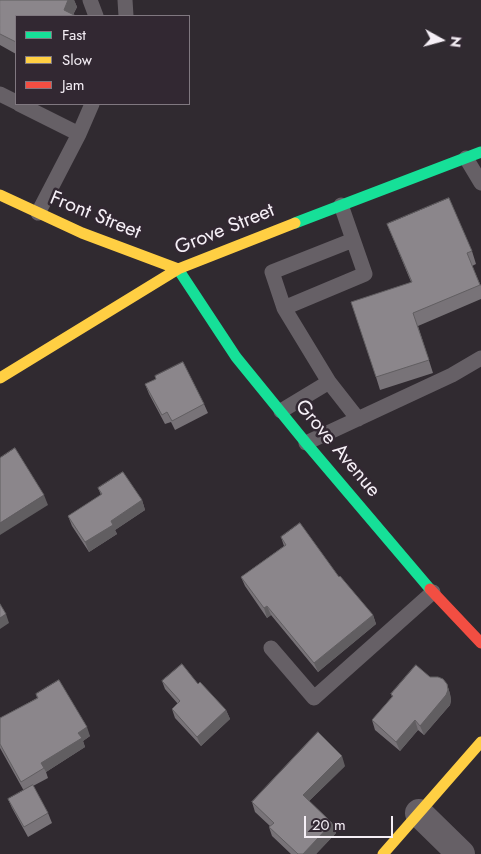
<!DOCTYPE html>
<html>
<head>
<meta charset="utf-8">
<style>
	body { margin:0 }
	#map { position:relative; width:481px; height:854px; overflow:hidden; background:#302a30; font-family:Jost,sans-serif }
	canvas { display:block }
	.legend { position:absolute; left:15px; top:15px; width:175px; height:90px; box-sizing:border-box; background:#322832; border:1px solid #807880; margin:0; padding:6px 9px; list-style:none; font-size:15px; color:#f5eff6 }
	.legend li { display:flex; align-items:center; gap:10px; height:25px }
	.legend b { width:25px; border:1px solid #807880 }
	.north { position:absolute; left:416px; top:15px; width:50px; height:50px; -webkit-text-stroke:4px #322832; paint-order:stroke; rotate:97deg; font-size:14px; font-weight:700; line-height:20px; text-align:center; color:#f5eff6 }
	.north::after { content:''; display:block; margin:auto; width:18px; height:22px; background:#f5eff6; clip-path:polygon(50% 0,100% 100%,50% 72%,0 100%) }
	.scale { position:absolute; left:304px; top:816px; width:89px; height:22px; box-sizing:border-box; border:2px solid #f5eff6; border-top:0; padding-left:6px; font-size:15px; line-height:18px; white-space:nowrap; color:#f5eff6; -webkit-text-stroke:4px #322832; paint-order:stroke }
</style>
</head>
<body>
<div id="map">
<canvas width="481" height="854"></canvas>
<ul class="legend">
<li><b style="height:6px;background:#16e098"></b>Fast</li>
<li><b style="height:6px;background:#ffcf43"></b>Slow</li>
<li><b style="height:6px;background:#f24e42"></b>Jam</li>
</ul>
<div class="north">N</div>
<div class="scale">20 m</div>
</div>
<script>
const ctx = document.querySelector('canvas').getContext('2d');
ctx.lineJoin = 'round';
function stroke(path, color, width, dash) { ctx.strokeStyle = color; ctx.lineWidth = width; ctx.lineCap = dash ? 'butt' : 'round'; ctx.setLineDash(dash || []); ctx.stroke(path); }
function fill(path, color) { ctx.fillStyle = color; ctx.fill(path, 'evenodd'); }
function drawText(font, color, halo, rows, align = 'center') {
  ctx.font = font + ' Jost,sans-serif'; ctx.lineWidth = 5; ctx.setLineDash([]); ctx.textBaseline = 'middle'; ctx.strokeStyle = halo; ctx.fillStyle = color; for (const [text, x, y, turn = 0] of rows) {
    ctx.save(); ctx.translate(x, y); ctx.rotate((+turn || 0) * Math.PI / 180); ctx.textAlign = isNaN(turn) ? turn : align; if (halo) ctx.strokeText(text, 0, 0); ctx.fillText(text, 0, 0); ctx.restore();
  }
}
const lane = new Path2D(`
	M90,0l6,16
	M125,0l1,16
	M0,94l16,8
	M19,104l60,30
	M466,158l15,25
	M38,213l41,-79 13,-30
	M284,308l-12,-36 81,-32
	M329,382l29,37
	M281,411l48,-29 -45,-74 81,-34 -24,-69
	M306,443l146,-68 29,-17
	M271,648l43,50 119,-106`);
const street = new Path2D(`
	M419,813l42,41`);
const fast = new Path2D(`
	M295,223l186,-71
	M178,269l58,88 70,86 124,146`);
const slow = new Path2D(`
	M0,195l82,38 96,36
	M0,378l178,-109 117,-46
	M383,854l98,-112`);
const jam = new Path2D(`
	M430,589l51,54`);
const wall = new Path2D(`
	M0,0h74l3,7 -4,8 -57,1v38l-16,-9z
	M387,224l85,27 4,13 -4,2 9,20v13l-63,27 15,47 -53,17 -4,-13 35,-95z
	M145,384l59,20 4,9 -33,17 -4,-8 -6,2 -16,-30z
	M98,488l44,12 3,10 -30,20 2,4 -28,18 -17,-26 -4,-10 33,-21z
	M281,537l58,40 34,38 3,9 -58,48 -47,-57 -4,3 -22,-32 -4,-9 43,-31z
	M430,677l17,7 3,10 1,6 -1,5 -26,30 -6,-5 -18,21 -25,-21 -3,-10 20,-23 -1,-3z
	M162,681l36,3 28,26 4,9 -29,27 -26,-28 -3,-9 6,-5 -13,-15z
	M36,694l54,42 -7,5 2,6 -39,25 2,6 -15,8 15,27 4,10 -24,14 -16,-29 -4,-9 16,-8 -24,-43v-30l37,-20z
	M345,766l-36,35 23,22 4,10 -20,21h-25l-19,-18 -3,-9 1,-1 -15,-14 -3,-10z`);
const shadedWall = new Path2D(`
	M68,0h6l3,7 -5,9 -8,-6z
	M44,495l4,10 -48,30v-12z
	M142,500l3,10 -30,20 2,4 -28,18 -4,-10 26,-21z
	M267,606l4,9 -4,3 -3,-10z
	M6,614l3,9 -9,6v-11z
	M373,615l3,9 -58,48 -4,-9z
	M447,684l3,10 1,6 -1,5 -26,30 -4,-9z
	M226,710l4,9 -29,27 -4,-9z
	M415,720l3,10 -18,21 -4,-9z
	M87,727l3,9 -7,5 2,6 -39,25 -5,-9 37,-30z
	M342,756l3,10 -39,38 -3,-9z
	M332,823l4,10 -20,21h-13z`);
const building = new Path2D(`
	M0,0h68l-4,10 12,6h-60v26l-16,-8z
	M449,198l23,53 -5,2 13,32 -67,28 16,47 -53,17 -25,-75 61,-20 -25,-58z
	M183,362l21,42 -32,17 -5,-9 -5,3 -17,-31 11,-5 -1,-3z
	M15,448l29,47 -44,28v-65z
	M123,472l19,28 -31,21 2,4 -28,17 -17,-26 34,-22 -4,-6z
	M300,523l39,54 1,-1 33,39 -59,48 -47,-57 -3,2 -23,-31 45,-32 -5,-8z
	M0,604l6,10 -6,4z
	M182,664l16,20 2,-2 26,28 -29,27 -25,-28 8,-8 -18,-20z
	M416,665l14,12h8l5,2 4,5 1,6 -2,5 -26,31 -5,-6 -19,22 -24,-22 21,-24 -2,-2z
	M59,680l28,47 -9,6 4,5 -41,25 3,5 -23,14 -21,-38v-26l38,-20 -2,-4z
	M318,732l24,24 -39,39 29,28 -29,31h-5l-29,-27 5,-4 -22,-21z
	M33,785l15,28 -24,14 -16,-28z`);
const streetNames = [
	["Front Street",95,216,22],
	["Grove Street",225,230,-22],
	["Grove Avenue",337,449,50]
];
stroke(lane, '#666066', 15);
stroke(street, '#666066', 28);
stroke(fast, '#16e098', 11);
stroke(slow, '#ffcf43', 11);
stroke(jam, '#f24e42', 11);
fill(wall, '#787378');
fill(shadedWall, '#615e61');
fill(building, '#8b868b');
stroke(building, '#615e61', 1);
drawText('20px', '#f5eff6', '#322832', streetNames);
</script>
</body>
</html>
